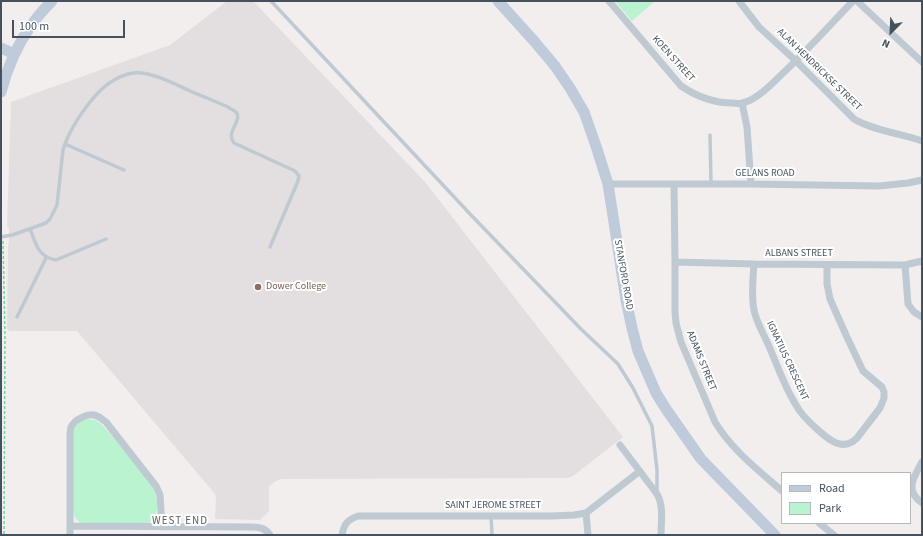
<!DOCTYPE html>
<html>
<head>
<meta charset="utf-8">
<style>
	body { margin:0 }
	#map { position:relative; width:923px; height:536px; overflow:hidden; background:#f2eeee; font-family:"Source Sans 3",sans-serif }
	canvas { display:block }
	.frame { position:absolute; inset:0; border:2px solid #45525e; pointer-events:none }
	.legend { position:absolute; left:781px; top:472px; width:130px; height:52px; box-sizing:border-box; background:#fff; border:1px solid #b5babf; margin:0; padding:5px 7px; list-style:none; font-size:12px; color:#45525e }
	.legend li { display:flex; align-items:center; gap:8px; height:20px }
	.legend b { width:20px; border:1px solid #b5babf }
	.north { position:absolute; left:871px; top:12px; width:40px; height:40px; -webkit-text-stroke:3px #fff; paint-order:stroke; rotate:204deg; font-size:11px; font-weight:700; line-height:16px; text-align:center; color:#45525e }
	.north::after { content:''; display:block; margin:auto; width:14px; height:18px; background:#45525e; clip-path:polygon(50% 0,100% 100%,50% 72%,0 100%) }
	.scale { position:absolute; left:12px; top:20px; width:113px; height:18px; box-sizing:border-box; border:2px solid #45525e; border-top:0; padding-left:5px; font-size:12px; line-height:14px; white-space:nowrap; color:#45525e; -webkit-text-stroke:3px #fff; paint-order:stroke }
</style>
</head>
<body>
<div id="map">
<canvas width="923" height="536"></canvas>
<div class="frame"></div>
<ul class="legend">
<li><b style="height:5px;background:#bfcbda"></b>Road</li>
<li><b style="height:11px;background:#b9f3d0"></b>Park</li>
</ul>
<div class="north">N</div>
<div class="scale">100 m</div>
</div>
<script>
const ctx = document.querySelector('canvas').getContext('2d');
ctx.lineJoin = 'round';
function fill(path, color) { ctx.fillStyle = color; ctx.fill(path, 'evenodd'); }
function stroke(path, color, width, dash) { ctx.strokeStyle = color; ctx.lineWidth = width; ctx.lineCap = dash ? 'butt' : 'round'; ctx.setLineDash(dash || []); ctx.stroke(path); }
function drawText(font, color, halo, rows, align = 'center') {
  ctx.font = font + ' "Source Sans 3",sans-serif'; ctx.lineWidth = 4; ctx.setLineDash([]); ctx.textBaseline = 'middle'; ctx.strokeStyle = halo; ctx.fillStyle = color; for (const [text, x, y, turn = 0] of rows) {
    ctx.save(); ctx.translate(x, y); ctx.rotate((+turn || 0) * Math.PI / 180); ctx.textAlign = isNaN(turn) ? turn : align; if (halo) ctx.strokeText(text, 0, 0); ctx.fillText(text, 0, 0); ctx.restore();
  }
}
const education = new Path2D(`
	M227,1h26l172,181 198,255 -50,39 -5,2 -287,1 -7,3 -5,5v24l-9,9 -45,-1 1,-19 -1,-6 -138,-163h-68l-1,-2h-1l1,-83 1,-2v-16l-2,-2 4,-124 159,-57z`);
const green = new Path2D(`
	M615,1h40l-23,20z
	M87,419l8,1 6,4c12,12 22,25 32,37 6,6 12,13 16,19 8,13 15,36 -2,44h-62c-8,-2 -10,-5 -12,-13v-77c1,-8 6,-12 14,-15z`);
const path = new Path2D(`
	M3,241l2,94 -1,200`);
const lane = new Path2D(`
	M271,1l200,214 110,114 37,35 15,24 19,38 5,44v22
	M710,135l1,49
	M65,144l59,26
	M30,229c6,15 8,28 26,31l50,-21
	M1,237l11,-2 6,-2 28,-10 4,-4 7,-14 6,-55c5,-17 16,-34 27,-48 11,-14 25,-26 43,-29 17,-2 40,10 55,17 13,6 27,11 40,17 2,2 6,3 8,5 7,9 -11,20 -2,31l59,27 3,2 3,4 -1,5 -28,66
	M17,317l29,-59
	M491,516l1,19`);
const street = new Path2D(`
	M609,1l72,85c15,10 33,17 51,17 3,0 7,1 10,0 13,-2 29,-18 39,-28 25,-23 48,-49 72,-74
	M739,1l20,26 37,34 58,58c18,11 48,15 68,22
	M857,1l65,61
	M742,103l5,24 4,57
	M608,184h143l128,2 29,-3 14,-3
	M674,184l1,78v50l1,11 5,19 34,80c17,28 43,48 67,69
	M675,262l79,2 151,1 17,-4
	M754,264c-1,15 -3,31 0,46 2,11 9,23 14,34 9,20 16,42 28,61 5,10 14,18 22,25 11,10 25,22 39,8l23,-30 4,-10v-6l-2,-5 -19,-16 -17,-36 -16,-36 -3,-15v-19
	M905,265l3,39 6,8 8,5
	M620,445l37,49c7,12 4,27 4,41
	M922,462c-8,15 -18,28 0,41
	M586,513l2,22
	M819,523l15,12
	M70,526l182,1c8,0 13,1 18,8
	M70,535v-102c0,0 1,-6 1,-6 4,-8 16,-13 23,-12 5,1 8,4 12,7l50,64 4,9 2,32
	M342,535c2,-11 5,-15 16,-19h194l22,-1 12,-2 54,-42`);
const secondary = new Path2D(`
	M498,1l36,40 21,25 15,22 14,24 12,34 12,38 18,116 6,28 6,23 18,42 10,16 35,50 74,76
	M1,48l13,6
	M1,92c6,-23 15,-45 29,-65 6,-9 14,-18 22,-26`);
const markers = [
	[258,287,4,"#8d6e63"]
];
const streetNames = [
	["KOEN STREET",673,59,48],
	["ALAN HENDRICKSE STREET",819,70,44],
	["GELANS ROAD",765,174],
	["ALBANS STREET",799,254],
	["STANFORD ROAD",623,275,80],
	["ADAMS STREET",701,361,68],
	["IGNATIUS CRESCENT",787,361,65],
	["SAINT JEROME STREET",493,506]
];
const educationNames = [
	["Dower College",266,287]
];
const neighbourhoodNames = [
	["WEST END",180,522]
];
fill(education, '#e3dfe0');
fill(green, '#b9f3d0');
stroke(path, '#6dd5a4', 1.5, [3, 2]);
stroke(lane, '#bec9d2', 3.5);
stroke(street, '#bec9d2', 7);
stroke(secondary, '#bfcbda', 11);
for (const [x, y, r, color] of markers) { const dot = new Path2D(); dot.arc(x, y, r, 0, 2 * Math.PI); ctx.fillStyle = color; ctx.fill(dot); stroke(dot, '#fff', 1.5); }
drawText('10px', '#45525e', '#fff', streetNames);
drawText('10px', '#785e54', '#fff', educationNames, 'left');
ctx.letterSpacing = '1px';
drawText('11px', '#5a5f64', '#fff', neighbourhoodNames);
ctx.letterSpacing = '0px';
</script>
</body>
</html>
